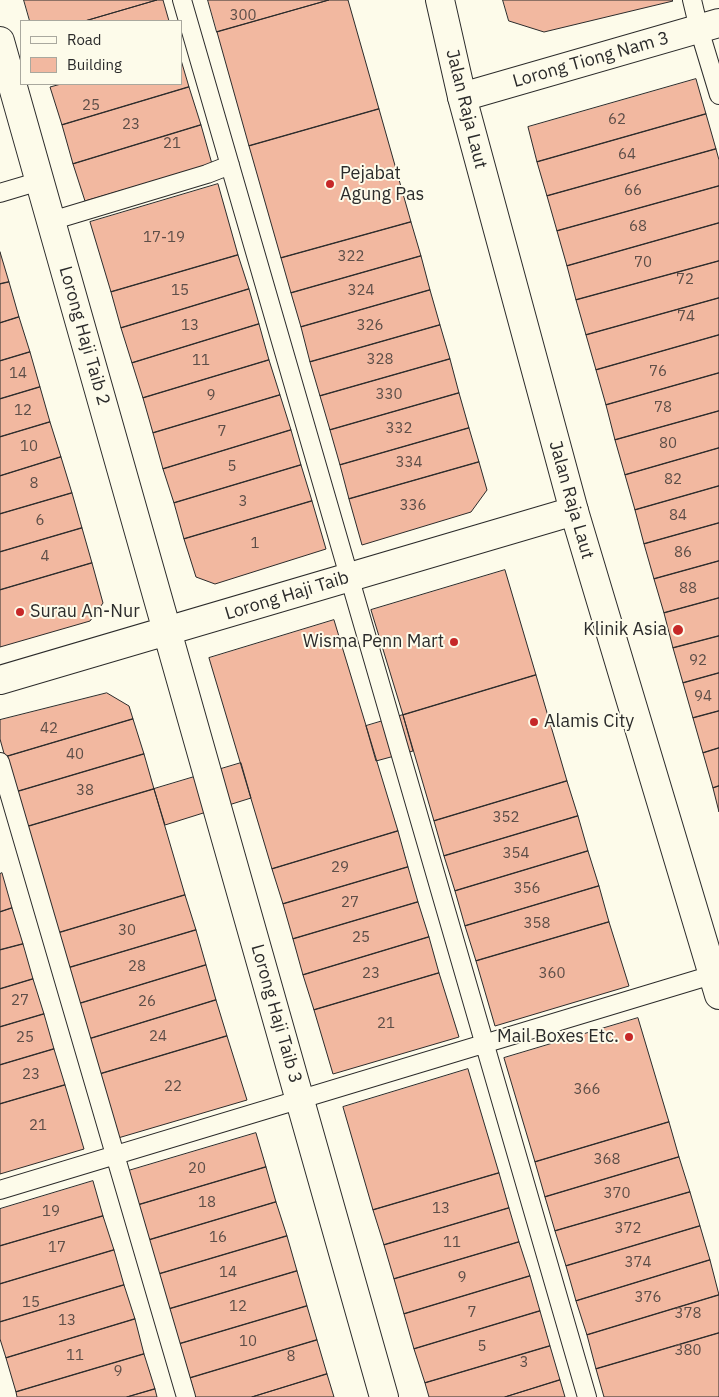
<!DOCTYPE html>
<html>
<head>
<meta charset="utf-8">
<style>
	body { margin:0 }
	#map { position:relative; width:719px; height:1397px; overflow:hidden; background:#fdfbea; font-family:"IBM Plex Sans",sans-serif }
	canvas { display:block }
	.legend { position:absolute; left:20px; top:20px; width:162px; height:65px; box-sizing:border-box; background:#fdfbea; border:1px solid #a9a89e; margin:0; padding:6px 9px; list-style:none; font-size:15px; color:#2b2b2b }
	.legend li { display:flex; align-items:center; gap:10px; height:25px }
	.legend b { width:25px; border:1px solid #a9a89e }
</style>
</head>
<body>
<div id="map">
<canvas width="719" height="1397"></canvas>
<ul class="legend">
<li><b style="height:6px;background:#fdfbea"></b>Road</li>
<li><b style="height:14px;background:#f2b8a0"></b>Building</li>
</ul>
</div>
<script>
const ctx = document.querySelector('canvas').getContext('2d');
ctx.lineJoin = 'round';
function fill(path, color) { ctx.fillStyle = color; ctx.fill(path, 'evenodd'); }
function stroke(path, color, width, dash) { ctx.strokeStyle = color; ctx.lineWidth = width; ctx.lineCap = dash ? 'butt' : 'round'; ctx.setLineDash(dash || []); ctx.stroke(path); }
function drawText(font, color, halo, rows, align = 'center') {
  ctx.font = font + ' "IBM Plex Sans",sans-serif'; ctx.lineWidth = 4; ctx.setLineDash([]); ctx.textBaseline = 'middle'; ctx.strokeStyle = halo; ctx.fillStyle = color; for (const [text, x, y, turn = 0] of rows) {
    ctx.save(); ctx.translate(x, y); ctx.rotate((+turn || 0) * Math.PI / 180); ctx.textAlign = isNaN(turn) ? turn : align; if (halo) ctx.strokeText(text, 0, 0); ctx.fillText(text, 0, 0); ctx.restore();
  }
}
const building = new Path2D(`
	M24,0h133l-72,21h-55z
	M157,0h6l6,21h-84z
	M208,0h121l-112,32z
	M329,0h19l31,109 -130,37 -32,-114z
	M503,0h169l1,1 -129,31 -35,-11z
	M181,60l8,27 -127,38 -12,-38 11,-3h120z
	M696,79l10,35 -169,48 -9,-35z
	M189,87l12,38 -128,39 -11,-39z
	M379,109l32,113 -130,36 -32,-112z
	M706,114l10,35 -169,47 -10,-34z
	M201,125l11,39 -127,37 -12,-37z
	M716,149l3,11v26l-162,45 -10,-35z
	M218,184l20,71 -127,37 -21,-70z
	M719,186v37l-152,43 -10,-35z
	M411,222l10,34 -130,37 -10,-35z
	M719,223v38l-143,39 -9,-34z
	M0,252l9,30 -9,2z
	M238,255l11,34 -128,39 -10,-36z
	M421,256l9,34 -129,37 -10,-34z
	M719,261v37l-133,37 -10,-35z
	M9,282l10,35 -19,6v-39z
	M249,289l10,35 -127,39 -11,-35z
	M430,290l10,35 -130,37 -9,-35z
	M719,298v37l-123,35 -10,-35z
	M19,317l11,35 -30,9v-38z
	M259,324l10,36 -126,38 -11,-35z
	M440,325l10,34 -130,37 -10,-34z
	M719,335v38l-113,32 -10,-35z
	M30,352l10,35 -40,12v-38z
	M450,359l9,34 -129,37 -10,-34z
	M269,360l11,35 -127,38 -10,-35z
	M719,373v38l-104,29 -9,-35z
	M40,387l10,35 -50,15v-38z
	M459,393l10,35 -129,37 -10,-35z
	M280,395l11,35 -128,39 -10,-36z
	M719,411v37l-94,27 -10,-35z
	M50,422l11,35 -61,19v-39z
	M469,428l10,34 -130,37 -9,-34z
	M291,430l10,35 -127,38 -11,-34z
	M719,448v38l-84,24 -10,-35z
	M61,457l11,36 -72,21v-38z
	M479,462l8,28 -16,22 -109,33 -13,-46z
	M301,465l11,36 -128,38 -10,-36z
	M719,486v37l-75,21 -9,-34z
	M72,493l10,35 -82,24v-38z
	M312,501l14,48 -111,35 -19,-7 -12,-38z
	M719,523v38l-65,18 -10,-35z
	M82,528l10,35 -92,27v-38z
	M719,561v37l-55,15 -10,-34z
	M92,563l11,40 -13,18 -90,26v-57z
	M505,570l31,105 -133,40 -32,-105z
	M719,598v38l-46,12 -9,-35z
	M334,620l64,211 -126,38 -63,-211z
	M719,636v37l-36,10 -10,-35z
	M719,673v38l-26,7 -10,-35z
	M536,675l31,106 -133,40 -31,-106z
	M107,693l22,13 4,13 -128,38 -5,-18v-19z
	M719,711v37l-16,5 -10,-35z
	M403,715l10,36 -37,10 -10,-35z
	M133,719l11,35 -128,38 -11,-35z
	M719,748v38l-6,2 -10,-35z
	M144,754l10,35 -128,38 -10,-35z
	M241,763l10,35 -86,27 -11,-36z
	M567,781l11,35 -134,40 -10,-35z
	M719,786v26l-6,-24z
	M154,789l31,106 -127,38 -32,-106z
	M578,816l10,35 -133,40 -11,-35z
	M398,831l10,36 -125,37 -11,-35z
	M588,851l11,35 -134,40 -10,-35z
	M408,867l10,35 -125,37 -10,-35z
	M2,873l10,35 -12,4v-38z
	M599,886l10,36 -133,39 -11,-35z
	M185,895l11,35 -128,38 -10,-35z
	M418,902l11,35 -126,38 -10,-36z
	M12,908l11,36 -23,6v-38z
	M609,922l20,64 -134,40 -19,-65z
	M196,930l10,35 -128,39 -10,-36z
	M429,937l10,36 -125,37 -11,-35z
	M23,944l10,35 -33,10v-39z
	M206,965l10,35 -127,39 -11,-35z
	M439,973l20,64 -126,37 -19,-64z
	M33,979l11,35 -44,13v-38z
	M216,1000l11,36 -127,38 -11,-35z
	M44,1014l10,35 -54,16v-38z
	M638,1018l31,104 -134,40 -31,-104z
	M227,1036l20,64 -129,38 -18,-64z
	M54,1049l11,36 -65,19v-39z
	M468,1069l31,104 -126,37 -30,-103z
	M65,1085l19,64 -84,25v-70z
	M669,1122l10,35 -134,40 -10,-35z
	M256,1133l10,34 -128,38 -10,-34z
	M679,1157l11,35 -135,39 -10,-34z
	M266,1167l10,35 -127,38 -11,-35z
	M499,1173l10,35 -125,37 -11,-35z
	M93,1181l10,35 -103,30v-37z
	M690,1192l10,34 -134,40 -11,-35z
	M276,1202l11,34 -128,38 -10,-34z
	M509,1208l10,34 -125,37 -10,-34z
	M103,1216l11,34 -114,34v-38z
	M700,1226l10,34 -134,41 -10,-35z
	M287,1236l10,35 -128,38 -10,-35z
	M519,1242l11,34 -126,38 -10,-35z
	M114,1250l10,35 -124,37v-38z
	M710,1260l9,35 -132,40 -11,-34z
	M297,1271l10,35 -128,38 -10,-35z
	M530,1276l10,35 -126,38 -10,-35z
	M124,1285l11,34 -129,39 -6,-19v-17z
	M719,1295v38l-123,36 -9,-34z
	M307,1306l10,34 -127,38 -11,-34z
	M540,1311l10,35 -125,37 -11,-34z
	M135,1319l9,35 -128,38 -10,-34z
	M719,1333v64h-115l-8,-28z
	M317,1340l10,34 -75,23h-57l-5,-19z
	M550,1346l10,34 -55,17h-76l-4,-14z
	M144,1354l11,35 -28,8h-110l-1,-5z
	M327,1374l7,23h-82z
	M560,1380l5,17h-60z
	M155,1389l2,8h-30z`);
const service = new Path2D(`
	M182,0l405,1397
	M692,0l7,29 20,66
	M0,193l40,-12
	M51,221l156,-47 23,-9
	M0,762l186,635
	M0,1190l712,-215`);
const minor = new Path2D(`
	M0,41l384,1356
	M462,97l257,-74
	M0,680l574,-169`);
const secondary = new Path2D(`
	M440,0l22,97 112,414 145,484`);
const markers = [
	[330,184,5,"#c62828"],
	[20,612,5,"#c62828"],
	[678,630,6,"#c62828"],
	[454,642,5,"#c62828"],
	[534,722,5,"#c62828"],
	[629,1037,5,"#c62828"]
];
const numberNames = [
	["300",243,16],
	["25",91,106],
	["62",617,120],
	["23",131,125],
	["21",172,144],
	["64",627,155],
	["66",633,191],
	["68",638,227],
	["17-19",164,238],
	["322",351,257],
	["70",643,263],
	["72",685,280],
	["15",180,291],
	["324",361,291],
	["74",686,317],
	["13",190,326],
	["326",370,326],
	["328",380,360],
	["11",201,361],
	["76",658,372],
	["14",18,374],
	["330",389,395],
	["9",211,396],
	["78",663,408],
	["12",23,411],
	["332",399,429],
	["7",222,432],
	["80",668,444],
	["10",29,447],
	["334",409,463],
	["5",232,467],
	["82",673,480],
	["8",34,484],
	["3",243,502],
	["336",413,506],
	["84",678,516],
	["6",40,521],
	["1",255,544],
	["86",683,553],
	["4",45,557],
	["88",688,589],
	["92",698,661],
	["94",703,697],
	["42",49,729],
	["40",75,755],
	["38",85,791],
	["352",506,818],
	["354",516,854],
	["29",340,868],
	["356",527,889],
	["27",350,903],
	["358",537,924],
	["30",127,931],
	["25",361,938],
	["28",137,967],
	["23",371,974],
	["360",552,974],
	["27",20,1001],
	["26",147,1002],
	["21",386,1024],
	["24",158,1037],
	["25",25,1038],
	["23",31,1075],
	["22",173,1087],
	["366",587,1090],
	["21",38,1126],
	["368",607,1160],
	["20",197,1169],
	["370",617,1194],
	["18",207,1203],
	["13",441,1209],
	["19",51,1212],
	["372",628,1229],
	["16",218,1238],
	["11",452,1243],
	["17",57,1248],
	["374",638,1263],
	["14",228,1273],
	["9",462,1278],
	["376",648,1298],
	["15",31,1303],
	["12",238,1307],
	["7",472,1313],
	["378",688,1314],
	["13",67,1321],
	["10",248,1342],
	["5",482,1347],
	["380",688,1351],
	["11",75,1356],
	["8",291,1357],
	["3",524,1363],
	["9",118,1372]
];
const streetNames = [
	["Lorong Tiong Nam 3",591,60,-16],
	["Jalan Raja Laut",466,109,76],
	["Lorong Haji Taib 2",84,336,74],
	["Jalan Raja Laut",571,500,74],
	["Lorong Haji Taib",287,596,-17],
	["Lorong Haji Taib 3",276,1014,74]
];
const poiNames = [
	["Pejabat",340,174],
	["Agung Pas",340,195],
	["Surau An-Nur",30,612],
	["Klinik Asia",667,630,"right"],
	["Wisma Penn Mart",444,642,"right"],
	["Alamis City",544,722],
	["Mail Boxes Etc.",619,1037,"right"]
];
fill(building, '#f2b8a0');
stroke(building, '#2b2b2b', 1);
stroke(service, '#2b2b2b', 20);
stroke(minor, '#2b2b2b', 30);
stroke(secondary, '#2b2b2b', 30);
stroke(service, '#fdfbea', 18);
stroke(minor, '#fdfbea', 28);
stroke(secondary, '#fdfbea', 28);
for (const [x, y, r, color] of markers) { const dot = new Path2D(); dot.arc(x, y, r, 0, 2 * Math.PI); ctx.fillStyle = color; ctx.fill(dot); stroke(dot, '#fdfbea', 2); }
drawText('15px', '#5d4e48', null, numberNames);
drawText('18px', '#2b2b2b', '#fdfbea', streetNames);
drawText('18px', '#2b2b2b', '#fdfbea', poiNames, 'left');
</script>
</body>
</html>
